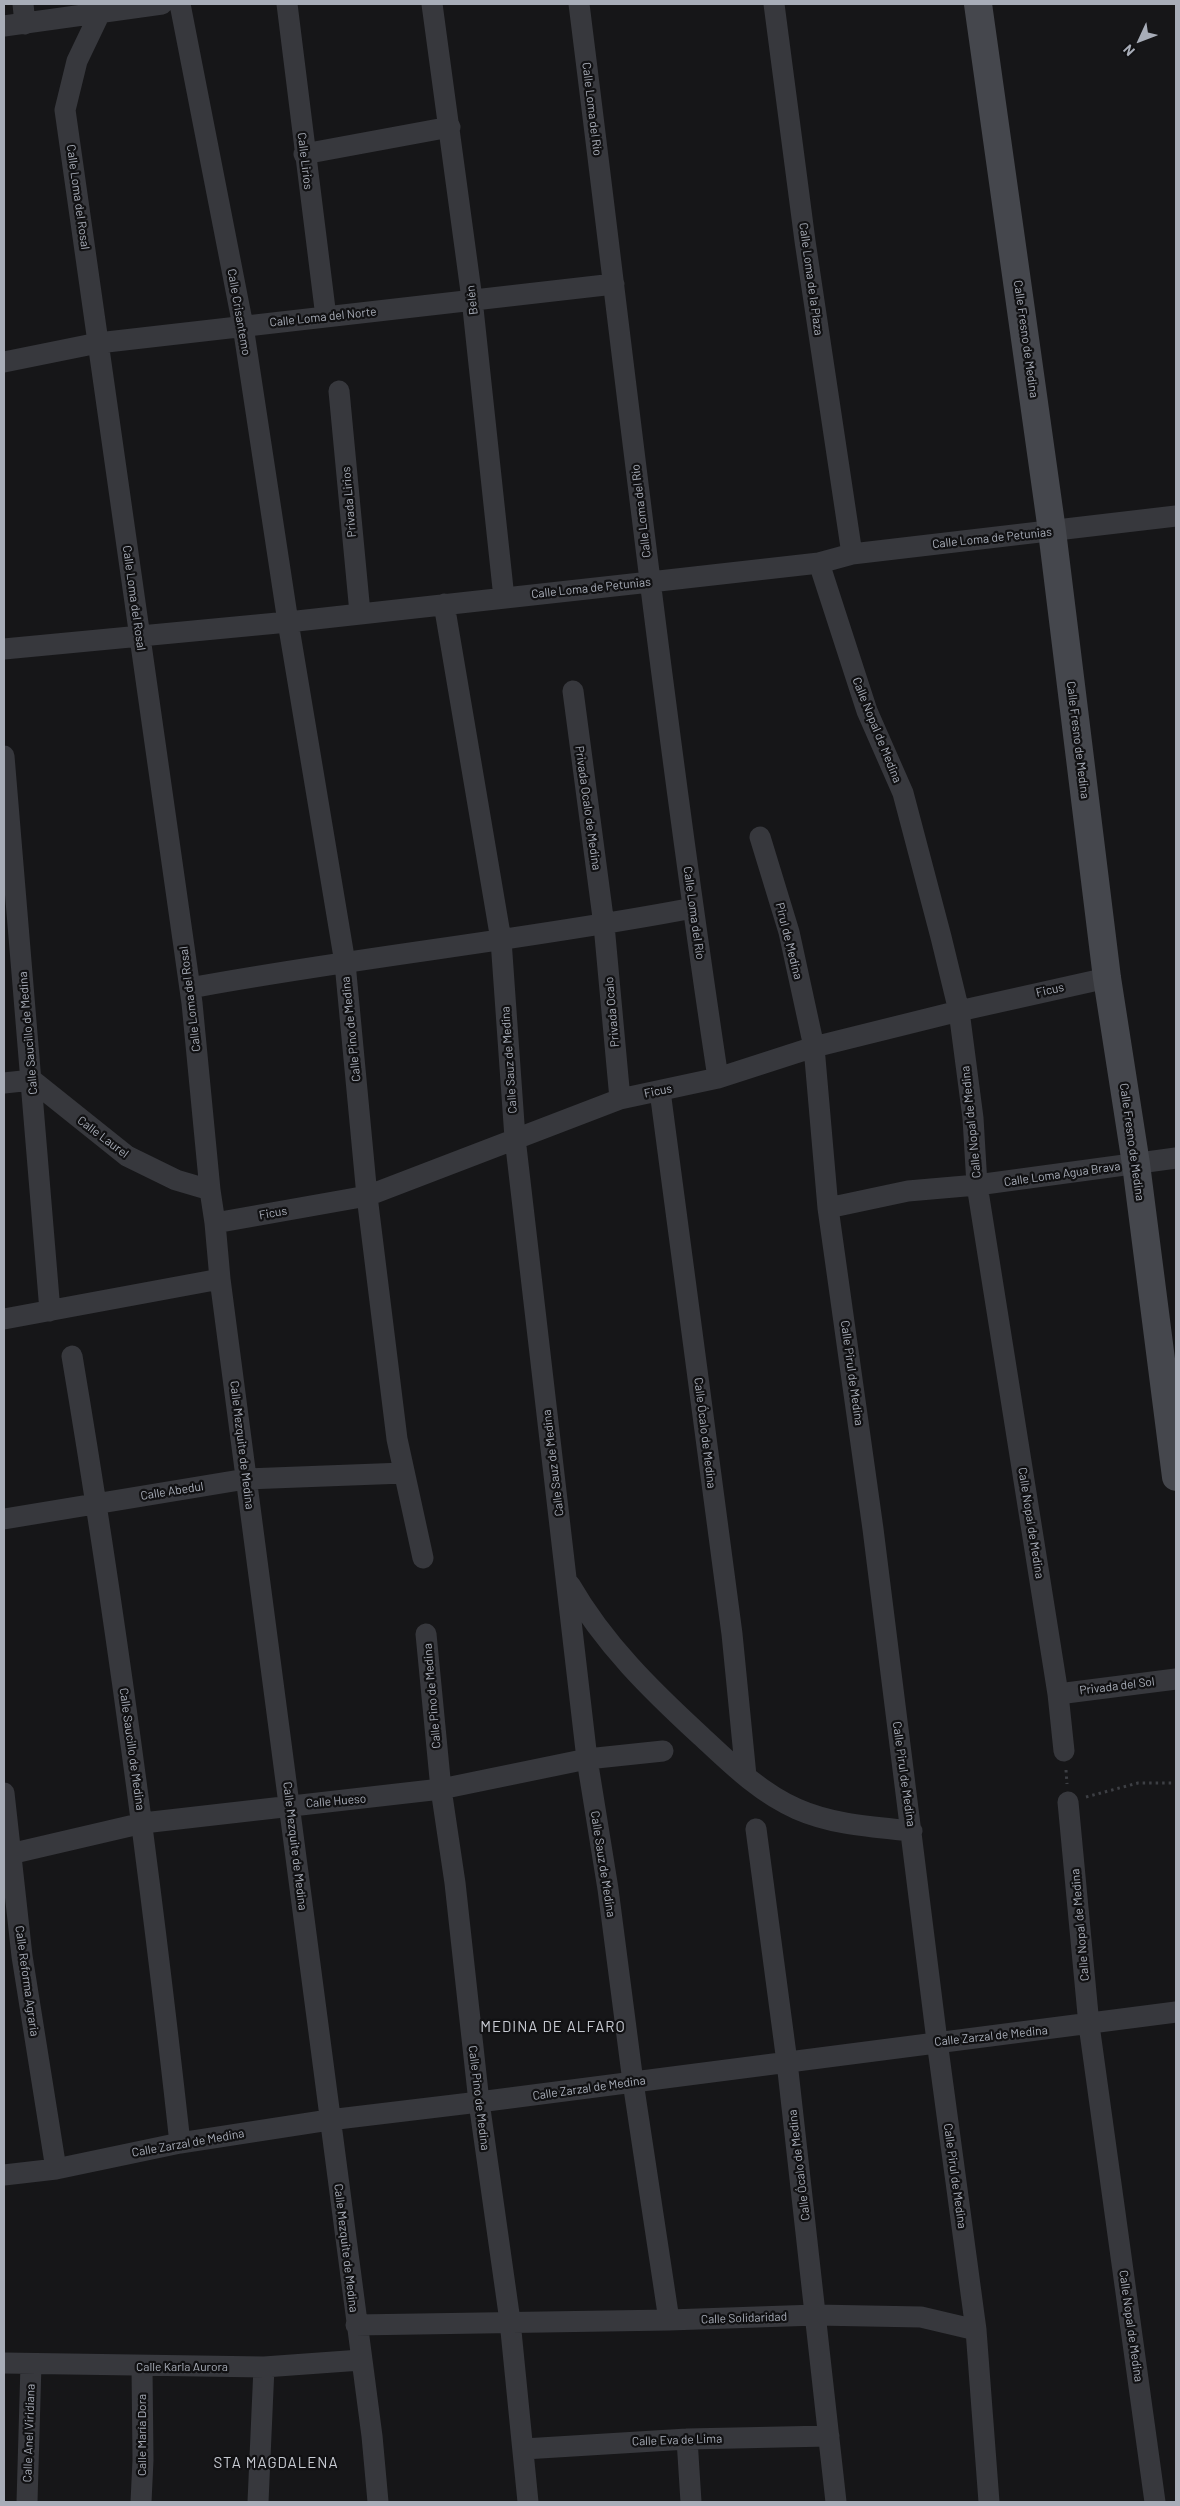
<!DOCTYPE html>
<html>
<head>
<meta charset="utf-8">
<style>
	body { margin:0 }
	#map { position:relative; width:1180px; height:2506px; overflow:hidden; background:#161618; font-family:Barlow,sans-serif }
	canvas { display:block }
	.frame { position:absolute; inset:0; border:5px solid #a8adb8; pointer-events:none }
	.north { position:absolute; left:1115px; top:15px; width:50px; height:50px; -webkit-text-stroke:4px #111113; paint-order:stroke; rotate:227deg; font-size:14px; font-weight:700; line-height:20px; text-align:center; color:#a8adb8 }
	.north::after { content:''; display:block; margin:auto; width:18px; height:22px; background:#a8adb8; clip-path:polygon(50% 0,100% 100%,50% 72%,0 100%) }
</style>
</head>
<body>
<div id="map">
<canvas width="1180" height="2506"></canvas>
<div class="frame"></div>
<div class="north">N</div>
</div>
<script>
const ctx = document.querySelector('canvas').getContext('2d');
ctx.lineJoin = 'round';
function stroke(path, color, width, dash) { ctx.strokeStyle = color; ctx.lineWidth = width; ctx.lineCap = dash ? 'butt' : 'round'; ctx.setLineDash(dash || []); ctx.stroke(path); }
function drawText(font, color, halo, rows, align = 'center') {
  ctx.font = font + ' Barlow,sans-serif'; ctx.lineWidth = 4.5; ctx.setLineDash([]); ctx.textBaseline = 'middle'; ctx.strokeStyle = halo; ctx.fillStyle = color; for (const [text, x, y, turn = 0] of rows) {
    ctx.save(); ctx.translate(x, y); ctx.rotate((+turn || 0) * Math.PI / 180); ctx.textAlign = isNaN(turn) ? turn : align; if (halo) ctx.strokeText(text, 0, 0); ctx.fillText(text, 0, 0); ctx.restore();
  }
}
const path = new Path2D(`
	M1066,1770l1,14
	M1086,1797l52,-14h38`);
const street = new Path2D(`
	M23,4l2,20
	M180,4l63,322 45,296 57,341 22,233 30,243 26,119
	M287,4l39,313
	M432,4l40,295 32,299
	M579,4c45,358 85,717 139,1074
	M774,4l31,237 47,313
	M100,13l-23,48 -12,49 127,893 18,187 5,33 5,56 152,1157 6,66
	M4,26l158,-22
	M304,154l146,-27
	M4,362l94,-19 516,-59
	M339,391l21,222
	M819,563l48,148 36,82 38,144 18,74 14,107 4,67 81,509 6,57
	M444,604l57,336 14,198 72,621 21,130 25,193 36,238
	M4,649l284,-27 362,-40 169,-19 33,-9 324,-38
	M573,691l31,234 16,174
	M4,756l46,555
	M760,837l29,95 25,115 14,161 45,321 64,512 39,289 13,172
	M190,988c167,-31 336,-48 503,-80
	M4,1083l28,-3 95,76 49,24 34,10
	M660,1091l72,543 14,142
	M828,1208l80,-17 69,-6 199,-27
	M215,1223l152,-27 253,-97 98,-21 96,-31 145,-36 148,-33
	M4,1319l216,-40
	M72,1356c44,261 79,524 108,787
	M4,1519l242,-40 158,-6
	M570,1585c34,59 81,105 131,151 29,27 59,57 96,73 36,16 77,18 115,22
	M426,1634l15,155 14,94 24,219 31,219 18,181
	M1058,1694l118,-15
	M4,1793l18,163 34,213
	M1068,1802l21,223 66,477
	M756,1829l31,233 49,440
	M10,1854l133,-31 298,-34 146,-30 76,-8
	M4,2175l52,-6 124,-26 149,-23 150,-18 697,-90
	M356,2325l313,-5 147,-5 105,2 55,13
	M4,2363l260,4 97,-7
	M687,2439l4,63
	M524,2449l163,-10 142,-3
	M27,2502l4,-138
	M141,2502l2,-42 -1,-93
	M258,2502l6,-135`);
const secondary = new Path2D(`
	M978,4l74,527 55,447 29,186 40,313`);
const streetNames = [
	["Calle Loma del Río",592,109,83],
	["Calle Lirios",305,161,83],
	["Calle Loma del Rosal",78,197,82],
	["Calle Loma de la Plaza",811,279,82],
	["Belén",472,300,-97],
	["Calle Crisantemo",239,312,80],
	["Calle Loma del Norte",323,317,-6],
	["Calle Fresno de Medina",1026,339,82],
	["Privada Lirios",349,502,-95],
	["Calle Loma del Río",641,511,-97],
	["Calle Loma de Petunias",992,538,-6],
	["Calle Loma de Petunias",591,588,-6],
	["Calle Loma del Rosal",134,598,82],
	["Calle Nopal de Medina",877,730,68],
	["Calle Fresno de Medina",1078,740,83],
	["Privada Ocalo de Medina",588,808,82],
	["Calle Loma del Río",694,913,82],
	["Pirul de Medina",789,941,76],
	["Ficus",1050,990,-13],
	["Calle Loma del Rosal",190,999,-97],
	["Privada Ocalo",612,1012,-95],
	["Calle Pino de Medina",351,1029,-96],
	["Calle Saucillo de Medina",28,1033,-95],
	["Calle Sauz de Medina",509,1060,-94],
	["Ficus",658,1091,-12],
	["Calle Nopal de Medina",971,1122,-96],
	["Calle Laurel",103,1137,37],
	["Calle Fresno de Medina",1132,1142,82],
	["Calle Loma Agua Brava",1062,1174,-8],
	["Ficus",273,1213,-10],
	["Calle Pirul de Medina",852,1373,82],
	["Calle Ócalo de Medina",705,1433,83],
	["Calle Mezquite de Medina",242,1445,83],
	["Calle Sauz de Medina",553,1463,-97],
	["Calle Abedul",172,1491,-9],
	["Calle Nopal de Medina",1031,1523,81],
	["Privada del Sol",1117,1686,-7],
	["Calle Pino de Medina",432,1696,-95],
	["Calle Saucillo de Medina",132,1749,82],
	["Calle Pirul de Medina",904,1774,82],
	["Calle Hueso",336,1801,-5],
	["Calle Mezquite de Medina",295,1846,83],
	["Calle Sauz de Medina",603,1864,81],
	["Calle Nopal de Medina",1080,1925,-95],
	["Calle Reforma Agraria",27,1981,82],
	["Calle Zarzal de Medina",991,2036,-6],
	["Calle Zarzal de Medina",589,2088,-8],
	["Calle Pino de Medina",479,2098,83],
	["Calle Zarzal de Medina",188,2143,-10],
	["Calle Ócalo de Medina",799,2165,-97],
	["Calle Pirul de Medina",955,2176,82],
	["Calle Mezquite de Medina",346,2248,83],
	["Calle Solidaridad",744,2318,-2],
	["Calle Nopal de Medina",1131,2326,82],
	["Calle Karla Aurora",182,2367],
	["Calle Anel Viridiana",29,2433,-88],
	["Calle María Dora",142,2435,-90],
	["Calle Eva de Lima",677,2440,-2]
];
const quarterNames = [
	["MEDINA DE ALFARO",553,2027],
	["STA MAGDALENA",276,2463]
];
stroke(path, '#3d3f44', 3, [2.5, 4]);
stroke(street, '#37383d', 21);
stroke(secondary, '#45474d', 28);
drawText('12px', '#a8adb8', '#111113', streetNames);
ctx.letterSpacing = '1px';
drawText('15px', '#c9ccd4', '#111113', quarterNames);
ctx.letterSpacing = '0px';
</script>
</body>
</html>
